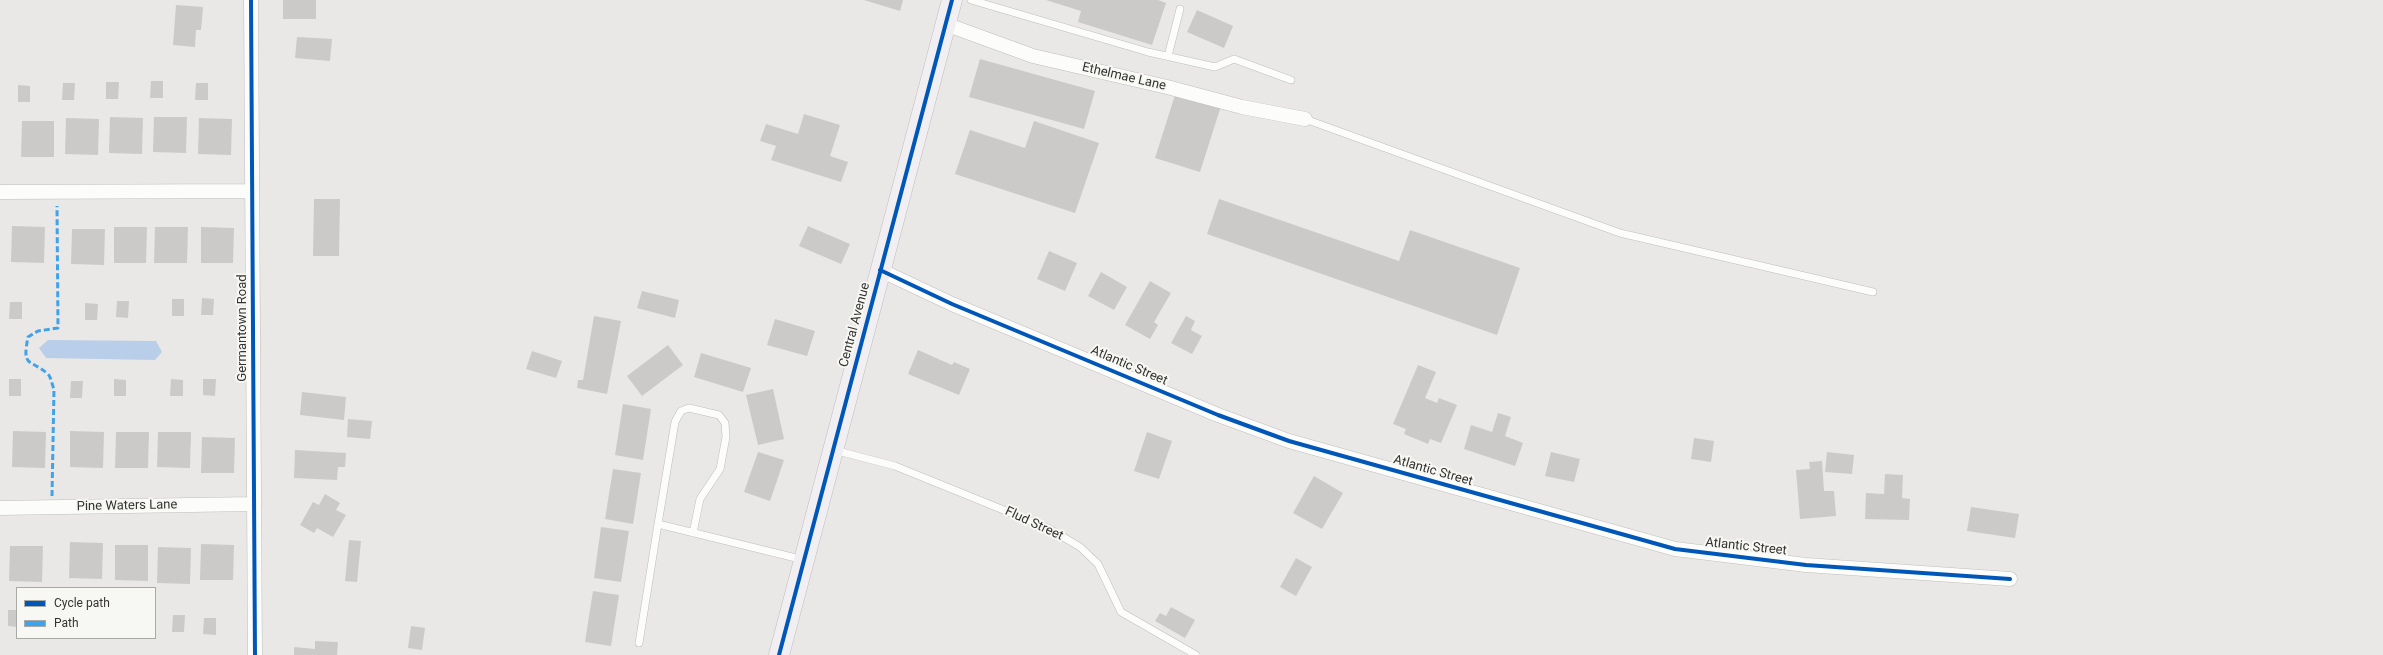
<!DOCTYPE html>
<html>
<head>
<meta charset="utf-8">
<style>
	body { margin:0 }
	#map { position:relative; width:2383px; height:655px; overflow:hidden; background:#e9e8e7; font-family:Roboto,sans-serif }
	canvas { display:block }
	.legend { position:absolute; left:16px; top:587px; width:140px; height:52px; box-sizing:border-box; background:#f7f7f3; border:1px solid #a9a9a6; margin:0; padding:5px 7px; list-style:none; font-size:12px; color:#343332 }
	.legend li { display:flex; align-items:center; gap:8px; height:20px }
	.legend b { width:20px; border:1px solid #a9a9a6 }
</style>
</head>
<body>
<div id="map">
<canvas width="2383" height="655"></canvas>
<ul class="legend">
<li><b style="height:5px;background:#0057b8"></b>Cycle path</li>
<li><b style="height:5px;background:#3ea3eb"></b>Path</li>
</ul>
</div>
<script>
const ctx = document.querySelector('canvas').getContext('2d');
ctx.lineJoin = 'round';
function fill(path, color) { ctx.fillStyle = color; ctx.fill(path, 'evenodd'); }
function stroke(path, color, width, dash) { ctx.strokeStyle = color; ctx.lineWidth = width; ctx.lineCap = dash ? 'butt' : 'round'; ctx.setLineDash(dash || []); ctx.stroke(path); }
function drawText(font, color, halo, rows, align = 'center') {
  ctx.font = font + ' Roboto,sans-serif'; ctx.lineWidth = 4; ctx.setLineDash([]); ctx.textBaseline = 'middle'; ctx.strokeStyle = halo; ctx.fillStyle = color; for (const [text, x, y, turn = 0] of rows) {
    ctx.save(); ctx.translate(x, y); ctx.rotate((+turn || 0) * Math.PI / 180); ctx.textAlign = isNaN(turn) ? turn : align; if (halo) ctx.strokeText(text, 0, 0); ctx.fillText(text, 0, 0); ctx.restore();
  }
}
const water = new Path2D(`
	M48,340l108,1 6,11 -7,8 -109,-2 -7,-10z`);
const building = new Path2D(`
	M283,0h33v19h-33z
	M864,0h39l-3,11z
	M1046,0h112l8,3 -14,42 -74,-23 3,-11z
	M176,5l27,2 -2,23h-5l-1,17 -22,-2z
	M1197,10l36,16 -9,22 -37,-16z
	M297,37l35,2 -2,22 -35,-3z
	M980,59l115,32 -11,38 -115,-32z
	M151,81h12v17h-13z
	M106,82h13l-1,17h-12z
	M63,83h12l-1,17h-12z
	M196,83h12v17h-13z
	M18,85l12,1v16h-12z
	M1176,92l45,14 -21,66 -45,-14z
	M804,114l36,11 -10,31 18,6 -7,20 -70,-22 5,-14 -16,-5 6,-17 32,10z
	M110,117l33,1 -1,36 -33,-1z
	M154,117h33l-1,36 -33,-1z
	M66,118l33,1 -1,36 -33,-1z
	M199,118l33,1 -1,36 -33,-1z
	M22,121h32v36h-33z
	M1034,121l65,22 -24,70 -120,-39 15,-44 55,18z
	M314,199h26l-1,57h-26z
	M1219,199l180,62 11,-31 110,38 -23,67 -290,-101z
	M12,226l33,1 -1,36 -33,-1z
	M808,226l42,18 -9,20 -42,-18z
	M114,227h33l-1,36h-32z
	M155,227h33l-1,36h-33z
	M201,227l33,1 -1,35h-32z
	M72,229h33l-1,36 -33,-1z
	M1049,251l28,12 -12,28 -28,-12z
	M1101,272l26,15 -13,23 -26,-14z
	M1150,281l21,12 -17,29 4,3 -8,14 -25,-14z
	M642,291l37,9 -4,18 -38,-10z
	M202,298l12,1 -1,16h-12z
	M172,299h12v17h-12z
	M117,301h12l-1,17 -12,-1z
	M10,302h12v17h-13z
	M85,303l13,1 -1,16h-12z
	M594,316l27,5 -14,73 -30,-6 1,-8h5z
	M1186,316l9,5 -4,9 11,6 -10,18 -21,-11z
	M775,319l40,12 -8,25 -40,-11z
	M668,345l15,20 -41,31 -15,-20z
	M918,350l34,15 2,-3 16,7 -11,26 -51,-21z
	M532,351l30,10 -6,17 -30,-9z
	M701,353l50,15 -8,24 -49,-15z
	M1418,365l18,7 -11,26 12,5 2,-5 18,7 -16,38 -11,-4 -2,5 -24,-10 2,-5 -13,-5z
	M9,379h12v17h-12z
	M114,379l12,1v16h-12z
	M171,379l12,1v16h-13z
	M203,379h13l-1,17 -12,-1z
	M71,381h12l-1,17h-12z
	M773,389l11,50 -26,6 -12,-50z
	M302,392l44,5 -2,23 -44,-5z
	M623,404l28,5 -8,51 -28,-5z
	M1498,413l13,4 -6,19 18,7 -8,23 -51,-17 7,-24 21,7z
	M348,419l24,2 -2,18 -23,-2z
	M13,431l33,1 -1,36 -33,-1z
	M70,431l34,1 -1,36 -33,-1z
	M116,432h33l-1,36h-33z
	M158,432h33l-1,36 -33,-1z
	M1147,432l25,9 -13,38 -25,-8z
	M202,437l33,1 -1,35h-33z
	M1694,438l20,3 -3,21 -20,-3z
	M295,450l51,3 -1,14h-7l-1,13 -43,-2z
	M758,452l26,8 -14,41 -26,-9z
	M1551,452l29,7 -6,23 -29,-6z
	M1827,452l27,3 -2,19 -27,-2z
	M1822,461l2,30h10l2,25 -36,3 -4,-49 14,-1 -1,-7z
	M613,469l28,4 -8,51 -28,-5z
	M1885,474l18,1 -1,23 8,1 -1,21 -44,-1 1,-26 18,1z
	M1314,476l29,17 -21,36 -29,-16z
	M325,494l15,9 -4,7 10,5 -13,22 -16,-9 -3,5 -14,-8 13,-23 6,3z
	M1971,507l48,7 -4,24 -48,-7z
	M601,527l28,4 -8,51 -27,-4z
	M349,540l12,1 -4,41 -12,-1z
	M70,542l33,1 -1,36 -33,-1z
	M201,544l33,1 -1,35h-33z
	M115,545h33v36l-33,-1z
	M10,546h33l-1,36 -33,-1z
	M158,547l33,1 -1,36 -33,-1z
	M1296,558l16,9 -16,29 -16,-9z
	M593,591l26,4 -8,51 -26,-4z
	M1171,607l24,13 -10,18 -30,-17 5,-8 6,3z
	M8,610h9v17l-9,-1z
	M173,615h12l-1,17h-12z
	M204,618h12v17l-13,-1z
	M411,626l14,2 -3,22 -14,-2z
	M315,641l23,1 -1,13h-43v-8l21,2z`);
const lane = new Path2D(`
	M971,0l177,52 67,15 19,-8 57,21
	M1168,56l12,-47
	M1305,119l315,114 253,59
	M834,450l61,16 153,62 32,19 18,17 23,48 75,43
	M693,533l7,-34 20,-30 6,-32 -1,-14 -6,-8 -30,-7 -8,3 -6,11 -17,102 146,36
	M639,643l19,-119`);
const street = new Path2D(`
	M251,0l4,655
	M945,24l88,32 134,31 75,20 63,12
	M0,192l252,-1
	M880,270l72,34 266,111 71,26 386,108 131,16 204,14
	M0,508l254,-4`);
const secondary = new Path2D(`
	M779,655l173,-655`);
const quiet = new Path2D(`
	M52,496l2,-107c-2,-4 -3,-12 -6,-15 -19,-16 -26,-6 -20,-37l10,-6 20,-3 -1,-122`);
const cycleway = new Path2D(`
	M251,0l4,655
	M880,270l72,34 266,111 71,26 386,108 131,16 204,14
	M779,655l173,-655`);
const streetNames = [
	["Ethelmae Lane",1124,77,13],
	["Central Avenue",855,325,-75],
	["Germantown Road",243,328,-90],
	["Atlantic Street",1129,366,23],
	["Atlantic Street",1433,471,16],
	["Pine Waters Lane",127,506,-1],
	["Flud Street",1034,524,25],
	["Atlantic Street",1746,547,6]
];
fill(water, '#b9cee9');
fill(building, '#cbcac9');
stroke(lane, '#bfbebd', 8);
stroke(street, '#bfbebd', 15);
stroke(secondary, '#bfbebd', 21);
stroke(lane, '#fcfcfb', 7);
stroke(street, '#fcfcfb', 14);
stroke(secondary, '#f2eff2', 20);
stroke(quiet, '#3ea3eb', 3, [6, 3]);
stroke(cycleway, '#0057b8', 4);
drawText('13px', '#343332', '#f7f7f3', streetNames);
</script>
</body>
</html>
